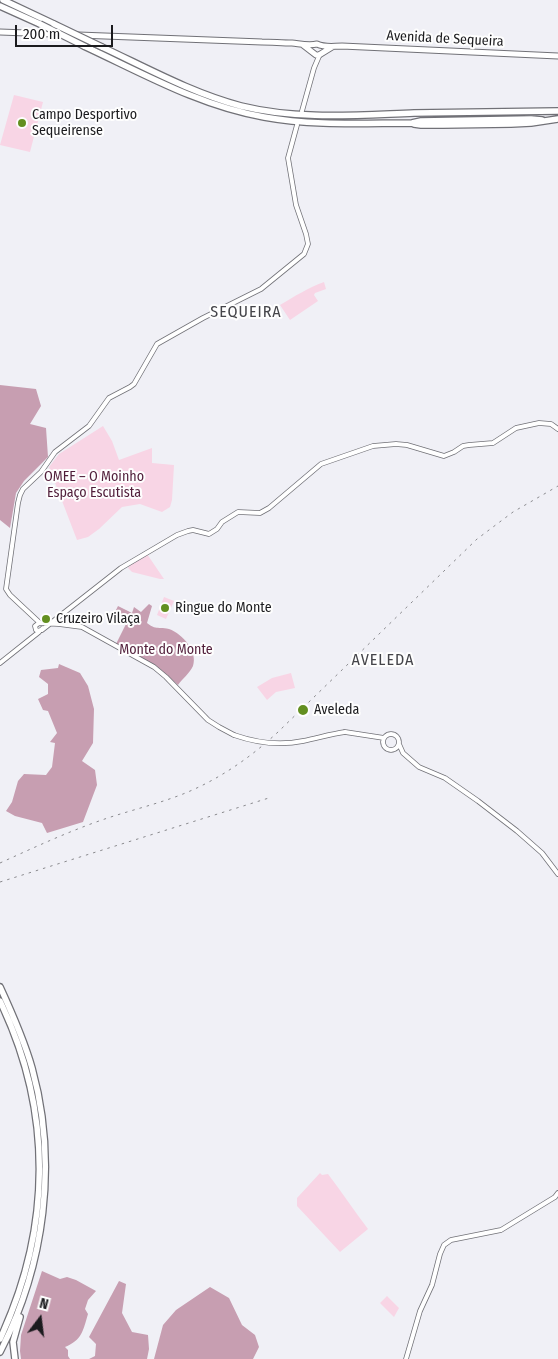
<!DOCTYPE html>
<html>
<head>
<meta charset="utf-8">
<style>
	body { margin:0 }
	#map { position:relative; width:558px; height:1359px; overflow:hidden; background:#f0f0f6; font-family:"Fira Sans Condensed",sans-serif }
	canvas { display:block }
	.north { position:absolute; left:15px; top:1294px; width:50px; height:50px; -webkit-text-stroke:4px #fefefe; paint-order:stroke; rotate:15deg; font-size:14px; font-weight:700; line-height:20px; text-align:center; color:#1b1b1e }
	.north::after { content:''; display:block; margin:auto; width:18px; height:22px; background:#1b1b1e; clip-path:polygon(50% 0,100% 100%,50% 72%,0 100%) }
	.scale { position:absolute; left:15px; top:25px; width:98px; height:22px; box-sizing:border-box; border:2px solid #1b1b1e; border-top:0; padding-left:6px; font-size:15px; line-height:18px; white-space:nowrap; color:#1b1b1e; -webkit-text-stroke:4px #fefefe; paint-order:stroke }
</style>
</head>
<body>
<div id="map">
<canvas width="558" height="1359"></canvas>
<div class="north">N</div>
<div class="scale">200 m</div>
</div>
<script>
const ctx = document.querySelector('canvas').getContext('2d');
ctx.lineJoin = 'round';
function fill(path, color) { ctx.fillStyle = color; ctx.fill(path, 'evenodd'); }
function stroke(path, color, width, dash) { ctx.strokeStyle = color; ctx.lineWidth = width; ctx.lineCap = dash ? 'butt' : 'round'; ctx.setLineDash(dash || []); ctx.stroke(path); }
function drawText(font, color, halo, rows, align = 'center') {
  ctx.font = font + ' "Fira Sans Condensed",sans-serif'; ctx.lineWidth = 4; ctx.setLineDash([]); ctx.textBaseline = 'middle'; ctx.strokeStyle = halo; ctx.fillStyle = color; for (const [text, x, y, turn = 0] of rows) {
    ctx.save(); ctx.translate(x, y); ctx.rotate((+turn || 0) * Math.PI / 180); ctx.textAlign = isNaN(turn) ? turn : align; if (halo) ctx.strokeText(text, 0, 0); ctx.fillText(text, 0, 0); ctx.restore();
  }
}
const green = new Path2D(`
	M14,95l29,7 -13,50 -30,-7z
	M324,282l2,7 -11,4 -1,2 4,6 -28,19 -10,-15c15,-9 28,-17 44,-23z
	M103,426l9,15 7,19 33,-12v15l22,2 -2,35 -2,7 -8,5 -22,-8 -18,3 -23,22 -11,8 -11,3 -28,-73 10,-13z
	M147,554l17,25h-4l-28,-7 -4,-4 1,-2z
	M164,597l10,4 -8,18 -9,-4z
	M291,673l4,15 -19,4 -9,8 -10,-13 15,-9z
	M320,1173l2,2 6,-1c14,18 26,37 40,55l-28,23 -43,-46v-8z
	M387,1296l12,12 -5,9 -14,-14z`);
const forest = new Path2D(`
	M0,385l36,4 5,17 -11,18 16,4 2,29 -24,24 -8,12 -6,35 -10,-8z
	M149,604l3,2 -5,17c10,8 12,3 22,6 14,5 29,23 24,37 -3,7 -11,13 -15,19l-17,-15 -45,-26 10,-20 -6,-3 1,-5 -6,-4 3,-6 14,7 2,-6 7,5z
	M59,664l21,9 8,13 6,23 -1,34 -11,18 13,9 2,15 -14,37 -36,11 -5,-10 -27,-7 -9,-5 6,-9 6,-21 6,-7 22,1 6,-8 3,-24 -5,-1 7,-9 -9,-22 -5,-1 -5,-11 10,-5v-10l-9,-7 2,-7 17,-2z
	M42,1271l18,8 7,-2 9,3 20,11 -8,9 -3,9 3,5c-5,17 -6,26 -23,33l3,3v6l2,3h-49l-1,-8 1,-16z
	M119,1281l7,3 -4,29 10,19 16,3 1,14 -2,10h-58l6,-3 1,-12 -7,-7z
	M210,1287l19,11 13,27 13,10 4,12 -6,12h-99l9,-34 13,-15z`);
const minor = new Path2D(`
	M302,111l12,-43 6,-14
	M40,623l-30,-28 -4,-6 12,-86 2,-8 3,-6 18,-17 14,-20 34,-26 20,-28 21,-11 4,-3 23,-40 46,-26 58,-29 43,-35 4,-10 -2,-10 -10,-29 -8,-47 9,-33
	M43,628l-2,2 -3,1 -2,-1 -1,-4 4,-3 20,1 23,3 72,40 12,10 42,43 11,7 15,8
	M42,630l79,-62 56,-33 11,-4 5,-1 16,4 8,-5 5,-7 16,-10 22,1 9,-5 52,-44 52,-18 23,-2 11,1 37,11 10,-4 9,-6 6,-1 24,-2 23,-15 23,-5 12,1 7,5
	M0,663l39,-31
	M345,732l39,6
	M383 742a8 8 0 1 1 16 0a8 8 0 1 1-16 0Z
	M399,744l4,9 16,14 26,11 33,23 39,30 25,22 16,21
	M406,1359l14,-48 12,-26 8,-31 4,-9 7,-5 50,-10 54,-33 3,-4`);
const major = new Path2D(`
	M0,32l262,10c10,0 20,1 30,1 9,1 17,3 25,1 9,4 16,2 25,2l216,10
	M303,45l13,10h3l13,-8`);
const highway = new Path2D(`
	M3,0l51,24
	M0,6l40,18
	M84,46c58,27 116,60 180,71 49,9 99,6 148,6l9,-2 110,-2 11,1
	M102,47c45,21 90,46 139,59 57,14 115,9 173,7 48,-1 96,-1 144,-2
	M414,124l7,1h22l68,-1 20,-1 27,-4
	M0,987c12,26 24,53 32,81 26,94 13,197 -32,284
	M0,1001c53,110 52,227 0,338
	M15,1359l-2,-17 7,-25`);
const rail = new Path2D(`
	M0,863c33,-15 65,-30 99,-42 28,-10 56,-16 84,-27 35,-14 67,-36 95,-62l199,-193 36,-27 45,-26
	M0,882l272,-85`);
const minorBridge = new Path2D(`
	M234,735c23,8 45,11 69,6 15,-3 28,-7 42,-9`);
const highwayBridge = new Path2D(`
	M40,24l44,22
	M54,24l48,23`);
const markers = [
	[22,123,5,"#638f20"],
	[165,608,5,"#638f20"],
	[46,619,5,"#638f20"],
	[303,710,6,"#638f20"]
];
const streetNames = [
	["Avenida de Sequeira",445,39,3]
];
const poiNames = [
	["Campo Desportivo",32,115],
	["Sequeirense",32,131],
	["Ringue do Monte",175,608],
	["Cruzeiro Vilaça",56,619],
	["Aveleda",314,710]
];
const parkNames = [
	["OMEE – O Moinho",94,477],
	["Espaço Escutista",94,493],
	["Monte do Monte",166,650]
];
const quarterNames = [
	["SEQUEIRA",246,313],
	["AVELEDA",383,661]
];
fill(green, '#f8d5e5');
fill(forest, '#c79eb1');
stroke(minor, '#717177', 5.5);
stroke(major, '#717177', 7);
stroke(highway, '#717177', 8);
stroke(minor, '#fff', 4);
stroke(major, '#fff', 5);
stroke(highway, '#fff', 5.5);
stroke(rail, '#89898d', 1, [2.5, 5]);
stroke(minorBridge, '#717177', 5.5, []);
stroke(highwayBridge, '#717177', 8, []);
stroke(minorBridge, '#fff', 4);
stroke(highwayBridge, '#fff', 5.5);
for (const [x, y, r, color] of markers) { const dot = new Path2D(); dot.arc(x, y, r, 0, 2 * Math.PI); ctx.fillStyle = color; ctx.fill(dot); stroke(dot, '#fefefe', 2); }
drawText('14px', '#1b1b1e', '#fefefe', streetNames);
drawText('14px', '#1b1b1e', '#fefefe', poiNames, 'left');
drawText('14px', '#511e3a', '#fefefe', parkNames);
ctx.letterSpacing = '1px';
drawText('16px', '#45454a', '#fefefe', quarterNames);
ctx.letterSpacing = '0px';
</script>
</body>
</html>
